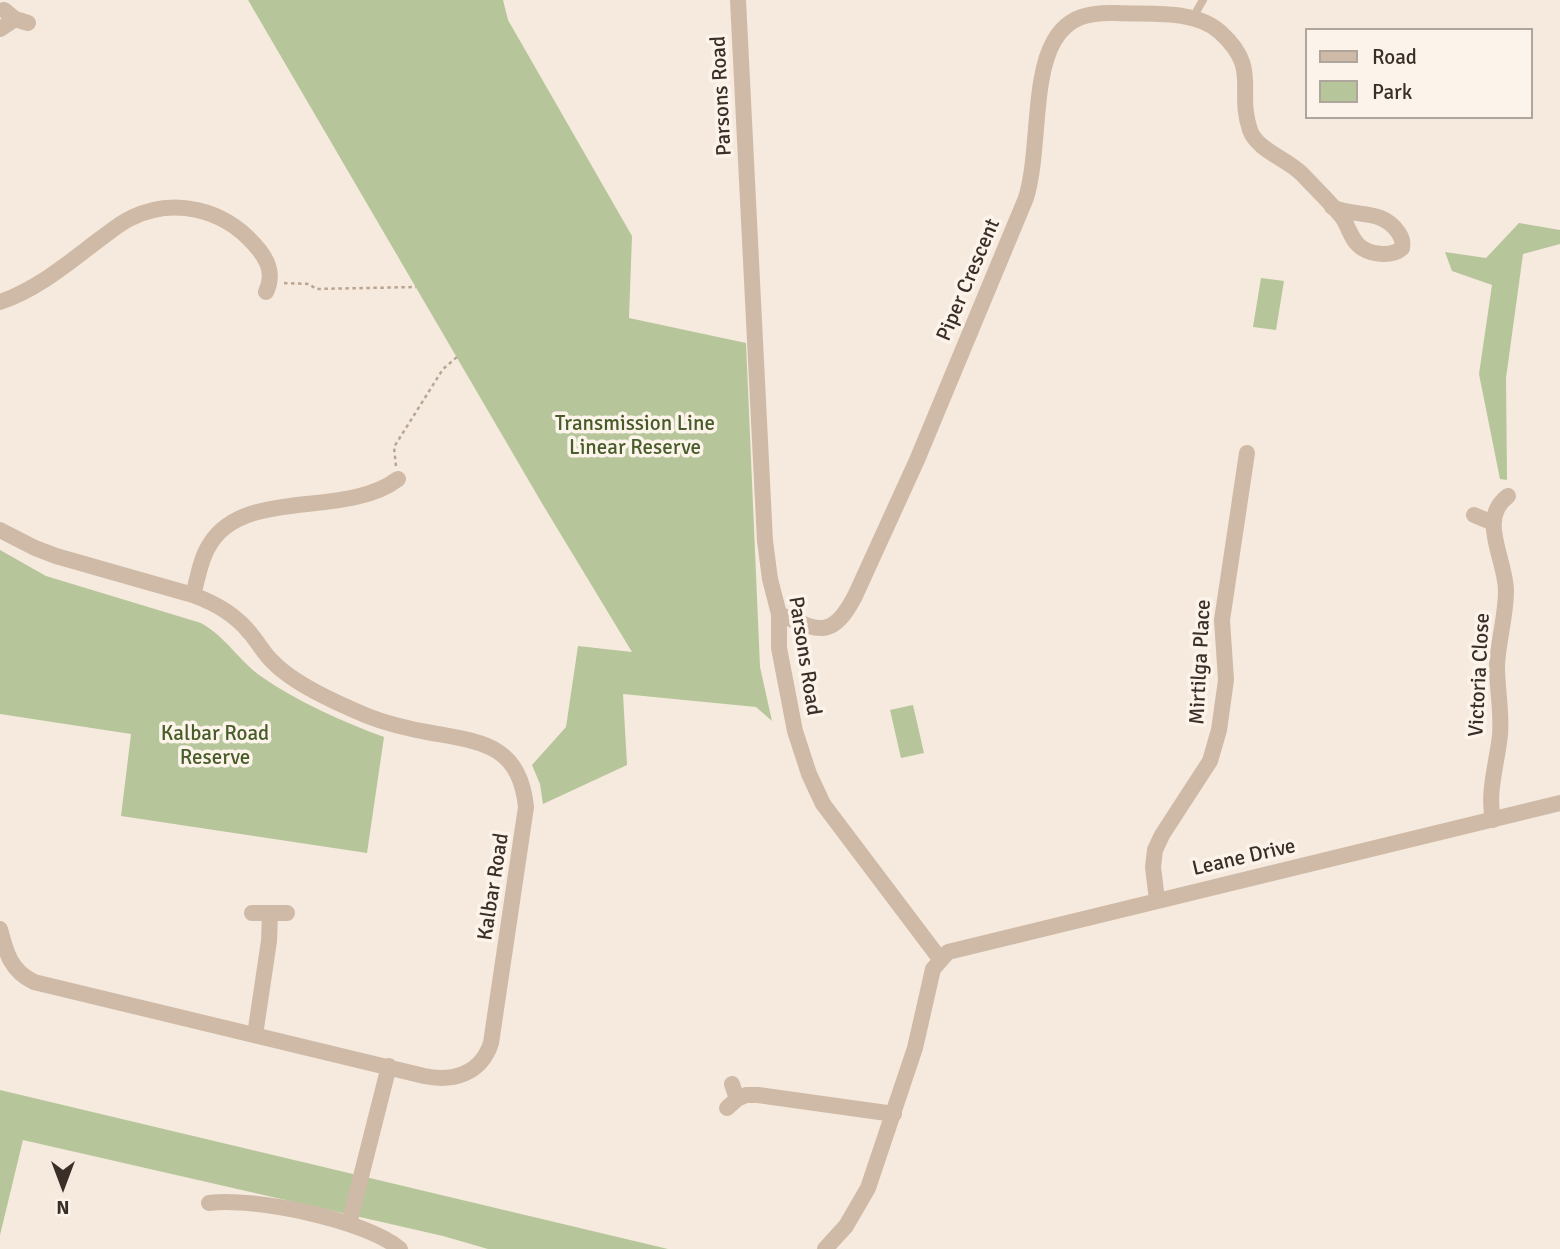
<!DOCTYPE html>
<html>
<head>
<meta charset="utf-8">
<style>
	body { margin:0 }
	#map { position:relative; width:1560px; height:1249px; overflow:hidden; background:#f5eadd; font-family:Signika,sans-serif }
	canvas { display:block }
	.legend { position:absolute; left:1305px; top:28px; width:228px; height:91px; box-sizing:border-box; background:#fcf4ea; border:2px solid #aea59c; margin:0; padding:9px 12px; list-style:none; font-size:21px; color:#3a2e28 }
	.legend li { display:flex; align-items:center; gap:14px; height:35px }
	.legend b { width:35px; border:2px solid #aea59c }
	.north { position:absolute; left:28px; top:1151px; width:70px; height:70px; -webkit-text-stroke:5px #fcf4ea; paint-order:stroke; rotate:180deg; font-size:19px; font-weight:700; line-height:28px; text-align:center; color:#3a2e28 }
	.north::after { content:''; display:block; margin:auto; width:24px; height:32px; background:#3a2e28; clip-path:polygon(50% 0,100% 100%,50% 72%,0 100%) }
</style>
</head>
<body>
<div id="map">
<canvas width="1560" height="1249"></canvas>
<ul class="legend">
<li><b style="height:9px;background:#cfbaa7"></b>Road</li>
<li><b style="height:19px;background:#b6c69a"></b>Park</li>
</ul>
<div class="north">N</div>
</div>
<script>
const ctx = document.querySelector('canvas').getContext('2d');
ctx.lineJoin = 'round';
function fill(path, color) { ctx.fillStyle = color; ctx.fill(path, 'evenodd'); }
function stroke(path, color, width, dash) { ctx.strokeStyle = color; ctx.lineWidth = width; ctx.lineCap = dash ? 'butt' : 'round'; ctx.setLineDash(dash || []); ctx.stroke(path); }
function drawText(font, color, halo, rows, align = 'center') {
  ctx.font = font + ' Signika,sans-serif'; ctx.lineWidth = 7; ctx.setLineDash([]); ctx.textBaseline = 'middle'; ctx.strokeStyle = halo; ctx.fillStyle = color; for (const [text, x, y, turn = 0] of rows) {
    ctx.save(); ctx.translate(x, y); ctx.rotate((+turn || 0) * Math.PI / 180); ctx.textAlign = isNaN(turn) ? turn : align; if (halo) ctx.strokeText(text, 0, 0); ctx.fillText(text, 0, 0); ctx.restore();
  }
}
const green = new Path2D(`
	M248,0h255l5,20 124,216 -3,82 117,25 14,324 12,54 -16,-14 -133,-13 4,71 -84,39 -3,-20 -8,-19 34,-38 12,-81 54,6 -89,-147z
	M1519,223l41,7v14l-37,10 -17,124 1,102 -7,-1 -21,-105 13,-89 -40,-14 -7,-19 41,6z
	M1261,278l23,3 -8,49 -23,-3z
	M0,550l46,26 155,47c25,14 38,38 61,54 36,25 81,45 122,60l-17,116 -246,-37 10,-82 -131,-20z
	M913,705l11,48 -23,5 -11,-48z
	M0,1090l668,159h-180l-45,-13 -420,-96 -23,95z`);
const path = new Path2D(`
	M284,283l25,1 7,5 100,-2
	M396,466l-2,-19 49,-78 14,-12`);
const service = new Path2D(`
	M1192,19l11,-19`);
const minor = new Path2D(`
	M738,0l27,541 5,38 9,35v34l16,83 14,43 14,30 117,155
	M4,10l11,9 13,4
	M0,29l15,-10
	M0,302c38,-13 68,-39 100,-63 10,-7 20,-16 31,-21 43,-21 92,-9 123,26 13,14 21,29 12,48
	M1474,515l19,8
	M0,530l35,18 21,8 137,39c22,8 42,19 57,38 8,9 14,21 23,29 21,22 64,41 92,53 22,9 44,14 67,18 50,9 88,12 94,74l-35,236c-10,31 -38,39 -67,33l-390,-94c-23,-11 -28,-29 -34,-53
	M193,595c5,-17 7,-36 17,-51 35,-57 135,-25 188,-65
	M779,614c40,17 53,26 76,-18l62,-136 109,-262c14,-46 6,-119 28,-157 14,-25 36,-29 63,-28 32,2 78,-4 103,19 41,37 16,57 30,98 7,20 37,29 52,44 13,14 28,28 40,43 7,10 9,24 20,31 11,7 30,9 40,0 1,-7 0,-10 -4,-16 -17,-24 -42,-14 -66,-25
	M1493,820c-6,-28 4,-56 7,-85 2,-23 -3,-46 -3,-69 1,-25 9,-50 9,-75 0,-32 -29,-72 2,-95
	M1157,900l-4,-33 2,-17 7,-15 48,-74 9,-31 7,-50 -4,-60 25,-167
	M252,913h35
	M255,1035l14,-94 1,-28
	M737,1099l9,-4h12l136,19
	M727,1108l10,-9 -5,-15
	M209,1203c45,-6 157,17 191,46
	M349,1224l40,-158
	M825,1249l21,-23 22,-38 47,-140 18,-79 15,-17 612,-149`);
const streetNames = [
	["Parsons Road",722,96,-93],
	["Piper Crescent",969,280,-67],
	["Parsons Road",804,656,81],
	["Mirtilga Place",1201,662,-87],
	["Victoria Close",1480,675,-87],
	["Leane Drive",1244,858,-13],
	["Kalbar Road",494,887,-81]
];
const parkNames = [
	["Transmission Line",635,424],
	["Linear Reserve",635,448],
	["Kalbar Road",215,734],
	["Reserve",215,758]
];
fill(green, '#b6c69a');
stroke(path, '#bba491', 2.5, [3.5, 3.5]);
stroke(service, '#cfbaa7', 8);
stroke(minor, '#cfbaa7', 16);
drawText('21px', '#3a2e28', '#fcf4ea', streetNames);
drawText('21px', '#485c29', '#fcf4ea', parkNames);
</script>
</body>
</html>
